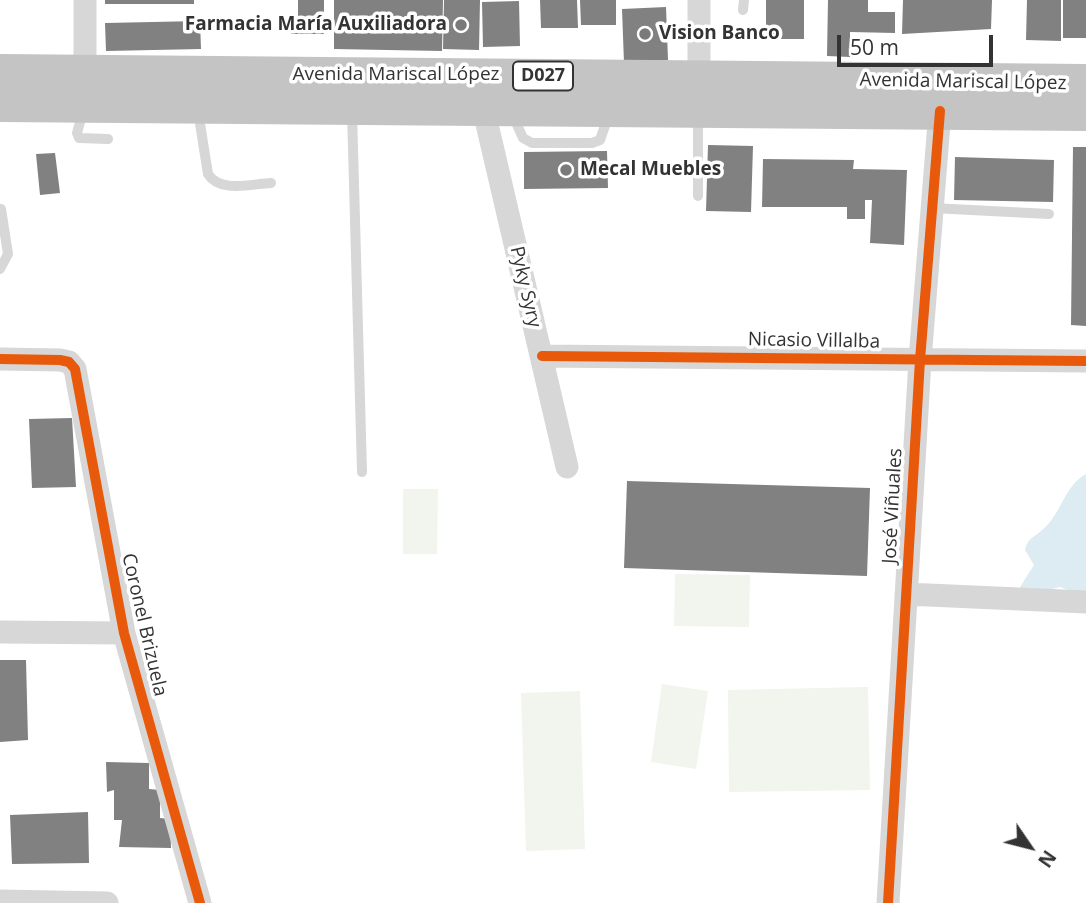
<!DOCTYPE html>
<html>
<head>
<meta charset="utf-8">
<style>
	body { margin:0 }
	#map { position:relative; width:1086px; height:903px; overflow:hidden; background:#fff; font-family:"Open Sans",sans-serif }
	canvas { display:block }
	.north { position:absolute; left:995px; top:812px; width:70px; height:70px; -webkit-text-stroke:5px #fff; paint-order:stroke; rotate:125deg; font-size:19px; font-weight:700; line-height:28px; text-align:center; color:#333 }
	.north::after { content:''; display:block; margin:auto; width:24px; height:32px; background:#333; clip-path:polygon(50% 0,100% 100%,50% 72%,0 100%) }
	.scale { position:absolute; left:837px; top:35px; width:156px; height:32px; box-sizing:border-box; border:4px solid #333; border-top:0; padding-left:9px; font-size:21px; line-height:24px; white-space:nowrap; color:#333; -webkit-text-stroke:5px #fff; paint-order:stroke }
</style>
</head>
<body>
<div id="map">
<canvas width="1086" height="903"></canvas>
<div class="north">N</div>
<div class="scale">50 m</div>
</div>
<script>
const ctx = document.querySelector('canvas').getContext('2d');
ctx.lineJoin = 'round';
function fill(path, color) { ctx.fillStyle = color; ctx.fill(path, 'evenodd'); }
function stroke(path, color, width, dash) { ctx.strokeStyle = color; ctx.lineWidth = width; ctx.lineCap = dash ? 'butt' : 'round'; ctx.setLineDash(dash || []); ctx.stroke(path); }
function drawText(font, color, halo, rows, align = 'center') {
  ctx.font = font + ' "Open Sans",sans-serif'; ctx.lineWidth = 7; ctx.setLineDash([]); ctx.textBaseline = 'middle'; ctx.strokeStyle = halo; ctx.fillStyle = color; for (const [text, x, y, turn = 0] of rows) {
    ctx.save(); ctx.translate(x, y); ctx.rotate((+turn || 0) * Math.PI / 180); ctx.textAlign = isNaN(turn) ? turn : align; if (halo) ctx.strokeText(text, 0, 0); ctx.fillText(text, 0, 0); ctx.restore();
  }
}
const green = new Path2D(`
	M403,489h35l-1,65h-34z
	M675,574l75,1 -1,52 -75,-1z
	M662,684l46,7 -12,78 -45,-7z
	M868,687l2,103 -141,2 -1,-102z
	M580,691l5,158 -59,2 -5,-158z`);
const water = new Path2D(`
	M1086,474v123l-26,-10 -35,9 -5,-9 14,-22 -9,-15c3,-13 9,-12 17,-20 20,-16 21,-43 44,-56z`);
const building = new Path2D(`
	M105,0h89v4h-89z
	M298,0h26v34h-33v-16h7z
	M334,0h109l-1,51 -108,-2z
	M444,0h36l-1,50 -36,-1z
	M540,0h37l1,28h-37z
	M580,0h36v25h-35z
	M766,0h38v39h-38z
	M828,0h40v12h27v21l-45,-1v25l-23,-1z
	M903,0h89l-1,29 -89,5z
	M1027,0h34v41l-35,-1z
	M1063,0h23v38h-23z
	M519,1l1,45 -37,1 -1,-45z
	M666,7l2,53 -44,3 -2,-54z
	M200,21l1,28 -95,2 -1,-28z
	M708,145l45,1 -2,66 -45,-1z
	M1073,147h13v179l-15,-1z
	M607,151l1,37 -84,1v-37z
	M55,153l5,40 -20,2 -4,-41z
	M955,157l99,3 -1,42 -99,-2z
	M763,159l91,1 -1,9 54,1 -3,75 -34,-2 2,-43h-7v19h-18v-12h-85z
	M72,418l4,69 -44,1 -3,-69z
	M627,481l243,7 -3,88 -243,-8z
	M0,660h26l2,80 -28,2z
	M106,762l43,1v26l11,1v28l10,1 1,29 -52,-1 3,-27h-8v-30l-7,2z
	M88,812l1,51 -77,1 -2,-49z`);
const lane = new Path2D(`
	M743,10l1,-10
	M83,111l-6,22 2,5 29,1
	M198,111l10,63c12,19 42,10 63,9
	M352,112l10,360
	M513,116l10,22 9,5h60l8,-3 9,-26
	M698,196v-82
	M932,208l117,6
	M0,269l8,-15 -7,-45`);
const street = new Path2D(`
	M699,0v91
	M85,83v-83
	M483,107l84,360
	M542,356l544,5
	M0,359l60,1 9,2 6,7 49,264 76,270
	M906,594l180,8
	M0,632l124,1
	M0,901l107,2
	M888,903l32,-543 20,-249`);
const highway = new Path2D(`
	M0,73l1086,10
	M0,103l1086,9`);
const cycleway = new Path2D(`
	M542,356l544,5
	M0,359l60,1 9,2 6,7 49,264 76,270
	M888,903l32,-543 20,-249`);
const markers = [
	[461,25,7,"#7a7a7a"],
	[645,34,7,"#7a7a7a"],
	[566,170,7,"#7a7a7a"]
];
const shields = [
	[543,76,60]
];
const shieldNames = [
	["D027",543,76]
];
const poiNames = [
	["Farmacia María Auxiliadora",447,25,"right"],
	["Vision Banco",659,34],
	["Mecal Muebles",580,170]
];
const streetNames = [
	["Avenida Mariscal López",396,75],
	["Avenida Mariscal López",963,82,1],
	["Pyky Syry",525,287,77],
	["Nicasio Villalba",814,341,1],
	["José Viñuales",893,506,-87],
	["Coronel Brizuela",144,625,77]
];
fill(green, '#f1f5ed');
fill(water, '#ddebf3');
fill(building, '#818181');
stroke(lane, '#d7d7d7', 10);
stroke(street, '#d7d7d7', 23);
stroke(highway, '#c4c4c4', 38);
stroke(cycleway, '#e8590c', 10);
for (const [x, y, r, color] of markers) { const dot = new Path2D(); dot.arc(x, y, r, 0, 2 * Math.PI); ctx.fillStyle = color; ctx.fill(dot); stroke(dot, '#fff', 2.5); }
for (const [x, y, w] of shields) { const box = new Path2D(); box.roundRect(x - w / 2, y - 14.5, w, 29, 5); ctx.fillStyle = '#fff'; ctx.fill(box); stroke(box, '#333', 2); }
drawText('bold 18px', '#333', null, shieldNames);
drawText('bold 19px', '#333', '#fff', poiNames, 'left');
drawText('19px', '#333', '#fff', streetNames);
</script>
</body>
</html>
